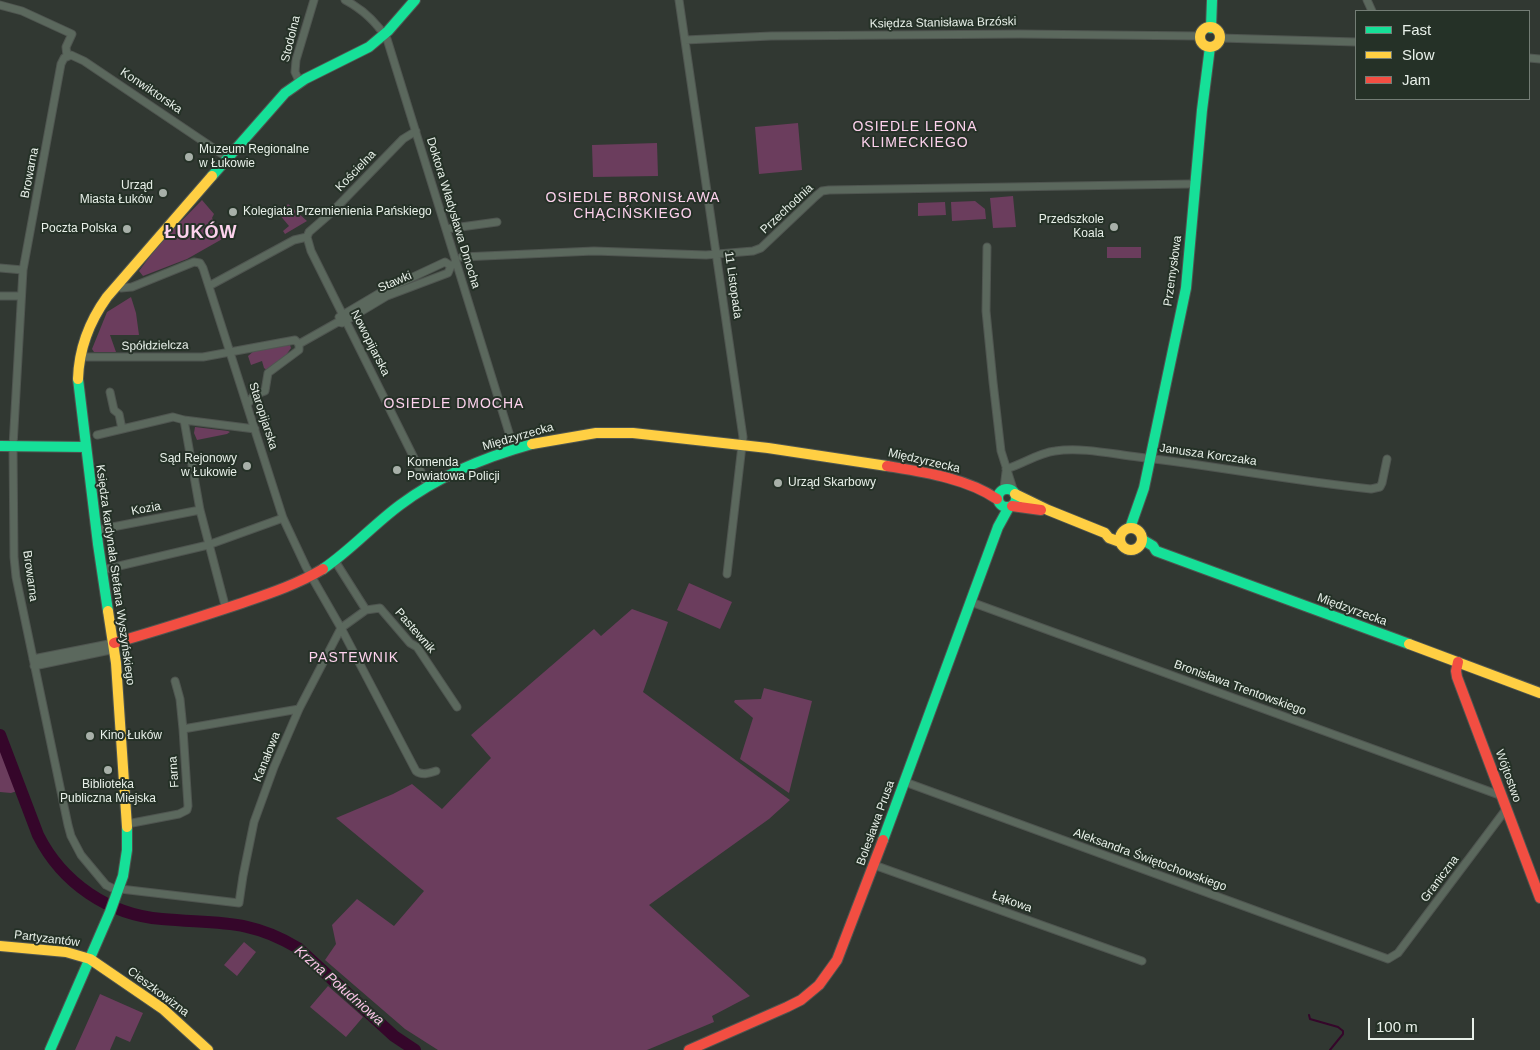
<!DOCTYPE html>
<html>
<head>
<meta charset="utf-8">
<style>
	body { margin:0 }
	#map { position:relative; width:1540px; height:1050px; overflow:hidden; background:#313832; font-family:Helvetica,sans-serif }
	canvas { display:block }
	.legend { position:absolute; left:1355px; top:10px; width:175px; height:90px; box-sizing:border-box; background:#253127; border:1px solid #737d75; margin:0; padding:6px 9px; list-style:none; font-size:15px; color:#e8f0e9 }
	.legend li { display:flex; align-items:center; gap:10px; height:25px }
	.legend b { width:25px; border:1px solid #737d75 }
	.scale { position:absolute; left:1368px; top:1018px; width:106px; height:22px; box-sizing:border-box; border:2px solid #e8f0e9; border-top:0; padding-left:6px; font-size:15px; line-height:18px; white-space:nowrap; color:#e8f0e9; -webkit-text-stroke:4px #253127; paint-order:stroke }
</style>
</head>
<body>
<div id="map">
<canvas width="1540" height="1050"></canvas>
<ul class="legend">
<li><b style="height:6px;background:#16e098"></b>Fast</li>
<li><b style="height:6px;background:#ffcf43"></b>Slow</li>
<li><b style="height:6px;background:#f24e42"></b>Jam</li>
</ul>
<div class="scale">100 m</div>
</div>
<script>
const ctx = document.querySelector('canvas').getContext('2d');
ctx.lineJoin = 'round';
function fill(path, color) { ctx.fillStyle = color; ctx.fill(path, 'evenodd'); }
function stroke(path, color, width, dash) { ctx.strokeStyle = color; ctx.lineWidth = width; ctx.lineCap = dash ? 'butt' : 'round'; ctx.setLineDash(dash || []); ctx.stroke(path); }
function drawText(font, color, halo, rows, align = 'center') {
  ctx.font = font + ' Helvetica,sans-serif'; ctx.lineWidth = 4; ctx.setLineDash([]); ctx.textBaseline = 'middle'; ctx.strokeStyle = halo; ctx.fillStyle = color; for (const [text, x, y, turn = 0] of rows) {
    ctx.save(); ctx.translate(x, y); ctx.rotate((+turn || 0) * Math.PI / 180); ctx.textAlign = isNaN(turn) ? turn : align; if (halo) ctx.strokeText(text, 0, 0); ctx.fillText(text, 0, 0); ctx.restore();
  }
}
const green = new Path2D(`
	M798,123l4,47 -43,4 -4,-47z
	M657,143l1,33 -65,1 -1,-32z
	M1013,196l3,31 -23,1 -3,-30z
	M202,200l12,14 -2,4 12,20 -37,21 -44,17 -4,-5 21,-28z
	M975,201l10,8 1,10 -34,2 -1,-19z
	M945,202l1,13 -28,1v-13z
	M288,204l19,17 -22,13 -2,-3 6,-5 -10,-12z
	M1107,247h34v11h-34z
	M131,297l5,16 3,22h-29l6,17h-22l-2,-3 15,-37z
	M290,345l1,3 -9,13 -14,10 -4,-3 -2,-7 -11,4 -3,-9 7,-6z
	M195,427l33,4 2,1 -3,2 -30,6 -3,-7z
	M689,583l43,19 -12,27 -43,-19z
	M632,609l36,13 -25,70 147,108 -21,19 -120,86 101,91 -38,20 2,6 -67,28h-209l-33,-21 -80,-69 11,-16 -4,-19 25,-26 37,27 30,-35 -88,-73 57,-24 19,-10 30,25 49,-51 -20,-23 123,-106 7,7z
	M764,688l48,13 -23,92 -49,-34 13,-41 -19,-16 1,-2 26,-1z
	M0,745l17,46 -6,2 -11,-1z
	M244,942l12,10 -19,24 -13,-11z
	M328,986l35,31 -17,20 -36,-30z
	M100,994l43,19 -13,29 -14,-6 -6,14h-35z`);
const stream = new Path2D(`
	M1309,1015l1,4 28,8 5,4v3l-13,16`);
const river = new Path2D(`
	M0,735l38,100c24,48 71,80 124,84 54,5 87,-1 136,29l96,88 21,14`);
const street = new Path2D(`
	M345,0c17,9 32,23 42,39l127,410
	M679,0l64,437 -16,137
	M1367,0l5,11
	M0,5l22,6 50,23 -6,13 1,9
	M1220,38l136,4
	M685,40l86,-4 249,-2 180,2
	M1529,58l11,1
	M300,83l-5,-11 1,-12 18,-60
	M228,158l-144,-97 -13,-6 -7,3 -3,6 -38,206 -10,176 1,111 2,20 52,248 3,11 10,19 25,30 6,3 127,15 4,-27 11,-54 20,-55 25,-58 42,-81 25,-18 14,-2 30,35 7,4 40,60
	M446,229l51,-7
	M307,237l4,14 117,235
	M987,247l-1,64 7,71 8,69 13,41
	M462,257l132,-6 112,4 47,-4 8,-3 55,-52 6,-5 7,-1 360,-6
	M0,268l23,2
	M117,285l4,3 11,-1 62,-25 6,1 3,5 80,250 23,49 35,61 75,143c6,5 14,2 20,0
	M209,286l85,-46 13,-3 2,-5 23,-20 71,-73 13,-8
	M0,296h21
	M339,317l44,-26 62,-29 6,4 3,-2
	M80,357h123l92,-17 4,4 39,-22 4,1 45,-27 61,-23 3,-7
	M110,392l4,18 5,4 3,15
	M247,405l7,-10 11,-4 3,-18 31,-23v-6
	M184,420l16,90 26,99
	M97,435l76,-18 11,3 71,9
	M1006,469c17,-5 32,-16 49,-18 27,-4 57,3 83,6 78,9 155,24 233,32l9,-2 2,-4 5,-24
	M1004,488l2,-16
	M97,530l103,-20
	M335,561l31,49
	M102,570l106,-25 75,-27
	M971,602l531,194
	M33,659l81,-16
	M34,666l81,-17
	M175,681l5,18 3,30
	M905,782l483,177 10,-6 109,-145
	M127,824l52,-10 8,-4 1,-4 -5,-77 116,-20
	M874,865l268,96`);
const fast = new Path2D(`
	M1211,28l1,-28
	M212,176l73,-83 20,-14 64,-32 19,-16 27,-31
	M78,379l20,165 10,67
	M0,446l86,1
	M998 498a9 9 0 1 1 18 0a9 9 0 1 1-18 0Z
	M1130,528l14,-40 42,-200 16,-178 8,-63
	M1143,540l10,6 3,5 253,93
	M323,569c28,-19 50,-44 77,-64 40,-30 85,-48 132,-61
	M883,840l115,-313 11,-20
	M50,1050l60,-138 13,-36 4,-26v-23`);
const slow = new Path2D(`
	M1200 37a10 10 0 1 1 20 0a10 10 0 1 1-20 0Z
	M78,379c1,-31 11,-57 29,-82l105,-121
	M532,444l64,-11h37l135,15 119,18
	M1015,494l33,16 57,23 4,5 11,4
	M1120 539a11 11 0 1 1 22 0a11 11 0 1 1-22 0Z
	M108,611l8,52 11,164
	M1409,644l131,49
	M0,946l66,6 24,7 73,50 45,41`);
const jam = new Path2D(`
	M887,466c36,6 79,12 110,33
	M1012,506l29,4
	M114,643c42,-12 83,-25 125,-39 29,-10 57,-19 84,-35
	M1458,662l-2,9 1,6 83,221
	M689,1050l98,-43 14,-7 18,-15 18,-25 46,-120`);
const markers = [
	[189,157,5,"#a8b0a9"],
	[163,193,5,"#a8b0a9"],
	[233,212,5,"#a8b0a9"],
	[1114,227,5,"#a8b0a9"],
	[127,229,5,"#a8b0a9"],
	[247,466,5,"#a8b0a9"],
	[397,470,5,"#a8b0a9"],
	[778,483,5,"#a8b0a9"],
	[90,736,5,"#a8b0a9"],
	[108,770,5,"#a8b0a9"]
];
const streetNames = [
	["Księdza Stanisława Brzóski",943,23,-1],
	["Stodolna",291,39,-76],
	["Konwiktorska",151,91,34],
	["Kościelna",356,171,-46],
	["Browarna",30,173,-79],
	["Przechodnia",787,209,-43],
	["Doktora Władysława Dmocha",453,213,73],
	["Przemysłowa",1173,271,-82],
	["Stawki",395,282,-23],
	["11 Listopada",733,285,82],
	["Nowopijarska",370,343,63],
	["Spółdzielcza",155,346,-1],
	["Staropijarska",263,416,72],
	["Międzyrzecka",518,437,-16],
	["Janusza Korczaka",1208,455,8],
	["Międzyrzecka",924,461,13],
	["Kozia",146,509,-11],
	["Księdza kardynała Stefana Wyszyńskiego",115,575,82],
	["Browarna",30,576,82],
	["Międzyrzecka",1352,610,20],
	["Pastewnik",415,631,49],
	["Bronisława Trentowskiego",1240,688,20],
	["Kanałowa",267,757,-68],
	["Farna",174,772,-94],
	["Wójtostwo",1508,776,70],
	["Bolesława Prusa",876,823,-70],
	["Aleksandra Świętochowskiego",1150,860,20],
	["Graniczna",1440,879,-53],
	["Łąkowa",1012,902,20],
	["Partyzantów",47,939,7],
	["Cieszkowizna",158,992,37]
];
const poiNames = [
	["Muzeum Regionalne",199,150],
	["w Łukowie",199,164],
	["Urząd",153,186,"right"],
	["Miasta Łuków",153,200,"right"],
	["Kolegiata Przemienienia Pańskiego",243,212],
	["Przedszkole",1104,220,"right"],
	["Koala",1104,234,"right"],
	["Poczta Polska",117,229,"right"],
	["Sąd Rejonowy",237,459,"right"],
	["w Łukowie",237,473,"right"],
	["Komenda",407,463],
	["Powiatowa Policji",407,477],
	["Urząd Skarbowy",788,483],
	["Kino Łuków",100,736],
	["Biblioteka",108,785,"center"],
	["Publiczna Miejska",108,799,"center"]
];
const neighbourhoodNames = [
	["OSIEDLE LEONA",915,127],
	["KLIMECKIEGO",915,143],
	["OSIEDLE BRONISŁAWA",633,198],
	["CHĄCIŃSKIEGO",633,214],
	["OSIEDLE DMOCHA",454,404],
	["PASTEWNIK",354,658]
];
const waterNames = [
	["Krzna Południowa",339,986,41]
];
const districtNames = [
	["ŁUKÓW",201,233]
];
fill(green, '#6b3d5d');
stroke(stream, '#35062a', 2);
stroke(river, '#35062a', 12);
stroke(street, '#4f5550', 9);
stroke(fast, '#4f5550', 12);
stroke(slow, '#4f5550', 12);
stroke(jam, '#4f5550', 12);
stroke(street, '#5b685d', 7);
stroke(fast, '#16e098', 10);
stroke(slow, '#ffcf43', 10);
stroke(jam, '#f24e42', 10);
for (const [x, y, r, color] of markers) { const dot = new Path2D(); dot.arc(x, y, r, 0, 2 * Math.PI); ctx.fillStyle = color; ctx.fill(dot); stroke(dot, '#253127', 2); }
drawText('12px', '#e8f0e9', '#253127', streetNames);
drawText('12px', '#e8f0e9', '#253127', poiNames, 'left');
ctx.letterSpacing = '1px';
drawText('14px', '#fdd2ed', '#253127', neighbourhoodNames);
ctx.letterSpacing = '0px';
drawText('italic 14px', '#fbc5e8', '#253127', waterNames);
ctx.letterSpacing = '1px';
drawText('bold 18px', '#fdd2ed', '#253127', districtNames);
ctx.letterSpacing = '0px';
</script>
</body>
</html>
